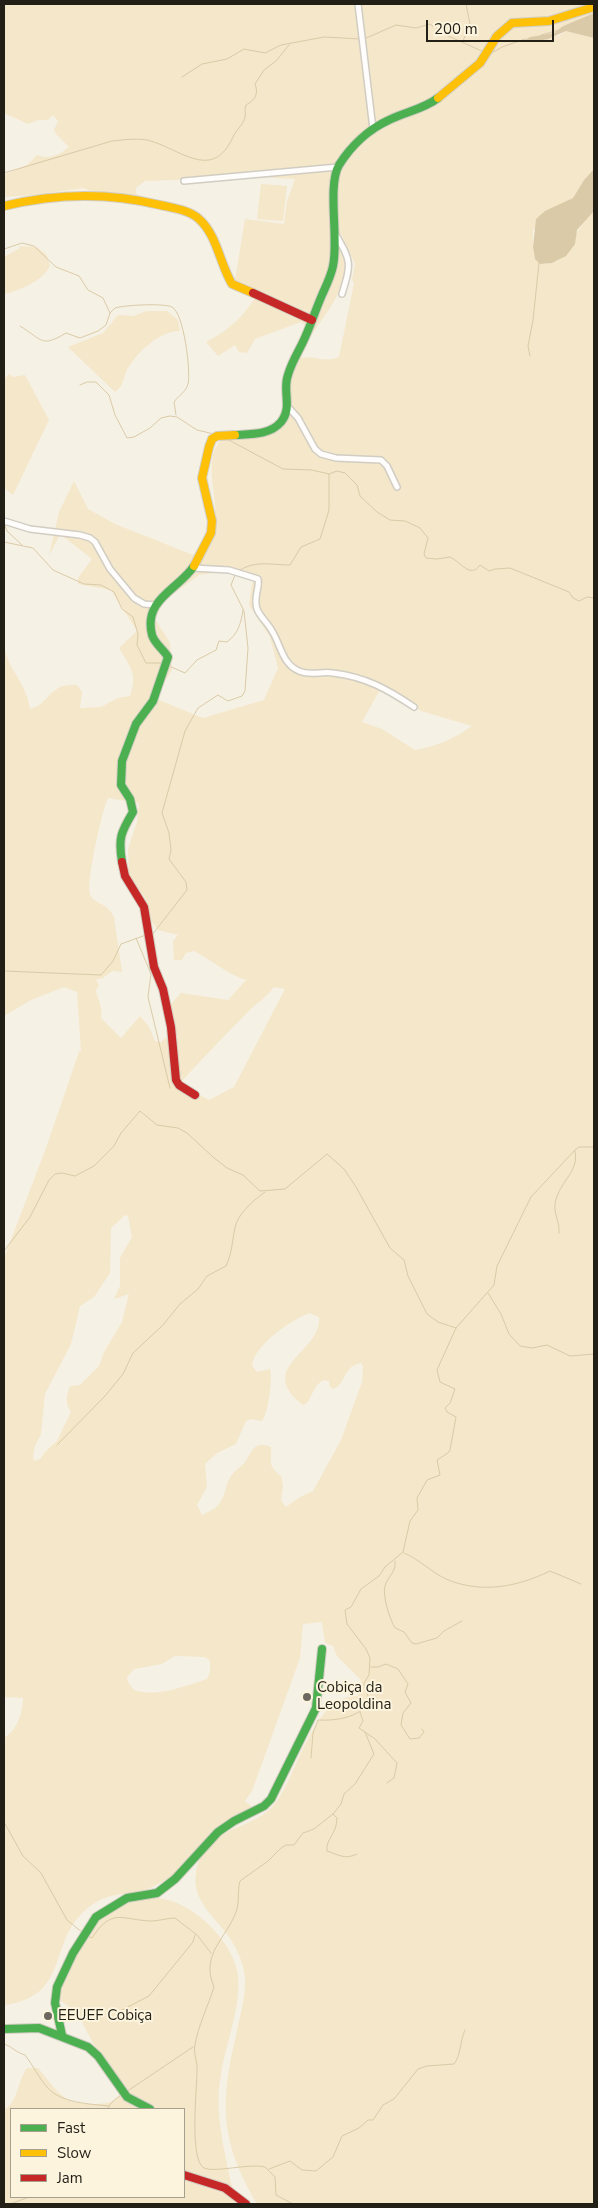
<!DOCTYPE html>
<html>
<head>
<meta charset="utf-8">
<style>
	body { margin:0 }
	#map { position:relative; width:598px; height:2208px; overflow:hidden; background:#f6f1e5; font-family:"Nunito Sans",sans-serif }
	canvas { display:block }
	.frame { position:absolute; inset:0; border:5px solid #221f17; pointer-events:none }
	.legend { position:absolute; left:10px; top:2108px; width:175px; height:90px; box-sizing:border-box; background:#fdf4de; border:1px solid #a59f8e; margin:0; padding:6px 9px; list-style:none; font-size:15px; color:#221f17 }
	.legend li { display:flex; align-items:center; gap:10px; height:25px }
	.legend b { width:25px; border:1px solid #a59f8e }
	.scale { position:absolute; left:426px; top:20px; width:128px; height:22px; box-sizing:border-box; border:2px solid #221f17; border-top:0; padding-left:6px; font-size:15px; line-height:18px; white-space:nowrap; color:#221f17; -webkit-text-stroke:4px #fdf4de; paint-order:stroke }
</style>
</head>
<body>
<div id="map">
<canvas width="598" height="2208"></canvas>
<div class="frame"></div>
<ul class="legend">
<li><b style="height:6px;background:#4caf50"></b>Fast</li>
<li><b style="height:6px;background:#ffc107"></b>Slow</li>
<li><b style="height:6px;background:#c62828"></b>Jam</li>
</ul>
<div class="scale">200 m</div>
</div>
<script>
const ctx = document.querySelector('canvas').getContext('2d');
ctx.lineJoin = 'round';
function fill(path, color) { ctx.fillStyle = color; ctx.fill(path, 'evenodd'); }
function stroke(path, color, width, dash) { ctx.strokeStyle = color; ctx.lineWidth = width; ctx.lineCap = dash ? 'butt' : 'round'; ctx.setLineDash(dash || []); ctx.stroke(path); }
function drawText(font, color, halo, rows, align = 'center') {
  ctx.font = font + ' "Nunito Sans",sans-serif'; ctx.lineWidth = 4; ctx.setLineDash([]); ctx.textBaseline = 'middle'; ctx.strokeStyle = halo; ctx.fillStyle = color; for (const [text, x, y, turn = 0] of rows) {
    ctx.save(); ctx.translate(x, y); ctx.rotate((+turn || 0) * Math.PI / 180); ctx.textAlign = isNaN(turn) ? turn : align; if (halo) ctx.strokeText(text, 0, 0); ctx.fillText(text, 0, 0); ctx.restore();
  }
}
const green = new Path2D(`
	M4,4h590v9l-31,13 -9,7 -24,4 29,-1 7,-5h5l23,7v131l-10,11 -11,18 -6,3 -34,29v17l2,12 10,5 13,-3c12,-17 21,-35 36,-50v1993h-337c-37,-64 -37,-99 -21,-169 4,-21 12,-43 8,-64 -2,-11 -8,-24 -15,-34 -14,-20 -38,-37 -33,-64 8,-51 58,-39 81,-72 19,-28 33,-85 63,-101 5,-3 12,-4 18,-4l3,-16 -24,-24 -4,-10 -8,-3 -3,-21 -19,2 -3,34 -48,133 -7,10 7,6c-11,9 -24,14 -36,22 -17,13 -27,34 -44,47 -5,4 -11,6 -16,9 -27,15 -46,1 -74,28 -33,33 -14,84 -78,92v-267c14,-9 18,-24 19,-40l-19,-1v-439l42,-110 33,-96 2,-1 -4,-59 -13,-5 -33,13 -27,16v2v-371c6,26 22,35 26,62 21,-5 18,-26 47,-24l5,7 -2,16 21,-1 17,-9 12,-2c8,-23 0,-29 -11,-48l18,-17 -26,-41 -33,-6v-6l14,-19 -32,-25 -11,22 10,-44 15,-31 14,28 27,15 78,31c6,-8 18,-19 21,-29 7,-24 -14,-66 8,-87 18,0 56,-5 60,-28 2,-9 -1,-18 1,-27 3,-20 14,-40 22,-59l-4,-3 -46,17 -8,14 -8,-1 -4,-7 -17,11 -12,-14c21,-11 38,-25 50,-46l-17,-8 -4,-8 10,-61 39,5 3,-23 8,-22 -38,-2 -112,4 -9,7v6l4,2 -43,-3 -14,-5 -49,7 -30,2v-22l23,-10 10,-10c13,5 22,0 32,-8l-13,-13 -2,-4 4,-9 -5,-6 -5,5h-9l-11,4 -24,-11zM341,234l14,30 -3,16 2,3 -15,74c-18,7 -24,-3 -38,1 8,-27 33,-48 41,-75 3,-7 5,-16 4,-23 -2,-10 -8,-15 -5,-26zM220,572h22l15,4 -5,8 -3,21 21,32 8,31 -14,32 -61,18 -49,-20 18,-28 -2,-27 -15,-24 10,-19 34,-25zM382,686l39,25 51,15c-18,13 -35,20 -57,24l-33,-21 -20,-7zM108,798l31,5 -2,19 -9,27 1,26 16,23 7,24 6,8 20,5 -5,6 1,19h8l4,-7 8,-2c19,10 33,23 52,29l-18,20 -47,-7 -12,13 2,27 -10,9 -6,-1 -6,-14 -9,-11 -19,22 -20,-20c2,-11 -3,-17 -5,-28l3,-5 -3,-5 7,-2 9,-7 10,1 -8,-55c-8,-16 -20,-12 -24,-23 -4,-11 12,-84 18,-96zM274,987l11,2 -51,98 -25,13 -28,-16v-2c21,-23 43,-46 65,-68 9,-10 20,-16 28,-27zM125,1215l3,1 4,21 -12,21v28l-6,13 15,-5 -7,28 -18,30 -5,14 -19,19 -10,1c-4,11 -5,16 1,26l-14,29 -11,10 -6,8 -6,2 -1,-5 2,-10 6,-12 4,-40 26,-50 9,-38 14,-9 16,-24 1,-45zM309,1313l10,4c3,36 -65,49 -16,88l4,-2 10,-18 6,-5 6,1 1,6 4,2c13,-7 9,-23 27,-26l2,4 -1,15 -21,58 -28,51 -13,6 -14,10 -5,-7 2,-15 -2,-9c-14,-11 -9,-13 -10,-29 -17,-7 -18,3 -26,15 -4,5 -10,8 -14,14 -6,8 -5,20 -12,28 -4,5 -11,8 -17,11l-5,-10 10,-18 -2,-23 12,-11 19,-9 10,-23 5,-2 11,2c6,-7 11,-43 8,-52l-13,3 -5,-6c2,-21 38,-45 57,-53zM175,1656l30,1 5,4v11l-3,7c-22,7 -50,19 -73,11l-6,-8 -1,-5 7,-8 28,-5z
	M261,184l26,2 -4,35 -26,-2z
	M19,246l17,1 10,7 4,11c-5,15 -31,26 -46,29v-37l16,-9z
	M147,311h20l11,9 2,11c-21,0 -41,20 -52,37 -5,9 -4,18 -13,24l-47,-45 35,-14 15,-18 15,1z
	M9,374l4,3 12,-2 24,45 -36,75 -9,-7v-109z
	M150,1897c11,1 23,3 33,9 24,12 52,42 55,70 3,32 -12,66 -17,98 -6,31 0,60 6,90 3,14 5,28 12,40h-235v-94c15,-9 13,-29 23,-42h11c22,26 24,37 61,36 9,-1 16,-2 21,-9l-38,-73 -8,-11 -15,-12 -1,-6 13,-31 26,-42 34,-20zM11,2109h173v88h-173z`);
const water = new Path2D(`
	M594,13v25l-28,-7 -18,8 -16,3 -7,-2 5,-3 24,-4 9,-7z
	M594,169v42l-17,19 -2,14 -9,12 -14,7 -12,1 -5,-5 -2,-12 3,-28 9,-8 28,-13 11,-18z`);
const stream = new Path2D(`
	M541,35l18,-5
	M364,39l32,-14 20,3 14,-4 16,11 38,17
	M463,41l7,-17 -4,-20
	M490,54l12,-7 23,-8
	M182,77l20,-13 25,-5 17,-10 21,4 16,-8 43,-8 36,2
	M4,173l108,-32c11,-1 24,-3 35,-1 33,8 65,43 86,-3 3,-7 11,-13 12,-20 1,-5 -1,-7 1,-12 9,-5 13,-11 9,-21l9,-14 12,-9 13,-16
	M4,249l18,-6 12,3 22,21 23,9 9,14 15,8 7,15
	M20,326c23,14 21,22 46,7l14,5 18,-7 8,-6 4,-12 5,-5c10,-3 49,-5 57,-1 12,6 19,65 16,77 -2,8 -10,12 -14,18l2,13
	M530,356l-2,-10 5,-26 6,-57
	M80,385l7,-3h9l13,13 6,20 12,23 7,-1 16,-9 11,-10 9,-2 7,1 20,13 17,4
	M227,439l56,30 29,1 17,4 8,-3 8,2 12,12 3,11 17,16 13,8 15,1 15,7 8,10 -4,16 2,4 11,1 13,-2c11,5 20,22 30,8l9,6 6,-2 15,-1 59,24 4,6 6,3 8,-4 7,1
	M4,523l3,8 15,14
	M4,542l29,6 20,22 31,14 17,1 13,7 8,17 11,8 5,17 -1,11 9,18h17
	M240,570c17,-10 31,-5 50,-5l11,-18 19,-8 9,-29v-36
	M169,666l16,7 12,-13 19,-10 3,-9 8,1c11,-8 14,-19 16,-32
	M152,935l35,-45 -1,-8 -17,-23 2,-9 -2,-17 -7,-20 23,-82 13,-23 20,-13 10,6 14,-5 3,-5 3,-43 -4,-37 -13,-26 4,-10
	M136,938l15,36 -3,23 22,91
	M4,971l97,4 12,-14 8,-17 25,-9
	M559,1233c1,-15 -9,-22 -1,-39 6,-15 21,-25 17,-43
	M4,1251l26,-34 19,-37 6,-6 7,-1 13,3 19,-10 20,-20 7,-13 19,-22 17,14 21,3 9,5 26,24 14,11 16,7 17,16 25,-2 42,-35 17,15 12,18 34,61 14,12 4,16 19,38 11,8 18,6
	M488,1293l13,21 8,20 11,12 12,2 15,-3 23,11 24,-2
	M57,1445l48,-49 18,-22 10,-21 30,-28 17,-21 18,-15 9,-13 19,-10c7,-15 6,-28 10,-42 4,-12 19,-25 29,-32
	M404,1553c15,6 27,19 42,26 35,15 71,8 104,-8l31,13
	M395,1561c2,10 -8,17 -10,25 -3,9 5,34 10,42l9,4 8,11 4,1 21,-6 7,-7 18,-10
	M371,1667h7l8,-3 12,5 10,15 -3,8 6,11 -8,10 -2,12 9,14 9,-1 5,-6 -2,-3
	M360,1712l3,9 -4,7 16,11 22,24 -3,15 -7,5
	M311,1758l2,-25 5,-13c15,1 43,-2 50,-18 2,-6 -4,-13 -4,-19l5,-8 1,-17 -4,-9 -19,-25 -2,-14 6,-3 10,-18 18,-13 6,-9 18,-15 7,-31 8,-11 -1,-12 10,-18 13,-5 -3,-15 11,-7 2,-3 6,-33 -9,-5 -2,-4 5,-5 5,-14 -15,-7 -3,-12 19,-42 38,-43 3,-19 34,-69 44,-47 4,-3h15
	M333,1814l4,4c0,16 -12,22 -10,33 12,4 18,9 30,3
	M4,1822l19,34 18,17 26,47 16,13
	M88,1936l4,2c20,-31 30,-18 59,-17 8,0 16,-3 24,-3l22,17 14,18
	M120,2011l29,-15 44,-54 2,-7
	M4,2044c9,3 11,8 21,11 8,10 13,22 22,32 13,16 43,17 62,19
	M126,2092l67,-45
	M107,2109l6,-8 8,-6
	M269,2169l21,-8 12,9 14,1 17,-14 9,-21 17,-8 9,-8h5l10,-15 11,-6 24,-30 9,-3 27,-2c7,-8 6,-24 11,-34
	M10,2204l19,-7
	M293,2204l-17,-9 -1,-18 -10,-10c-16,-4 -50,6 -61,1 -15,-8 -7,-80 -7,-97 1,-8 -4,-18 -2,-26 3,-19 13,-39 19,-58 -14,-33 12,-48 22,-75 4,-10 1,-21 4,-31l28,-20 13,-13 5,-3h8l9,-12 11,-4 19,-15 8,-10 3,-10 11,-10 19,-30 -9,-22`);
const street = new Path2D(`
	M358,4l15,125
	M184,181l154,-14
	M336,235c16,27 15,29 6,59
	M288,407l10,11 17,31 6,5 15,4 45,2 6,6 10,21
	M4,521l26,8 50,6 10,3 5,4 15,27 24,29 10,6 11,1
	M193,568l36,2 29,9c2,9 -5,18 -1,30 3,8 11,14 15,22 9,14 10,33 27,40 10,5 24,0 34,2 33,4 54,16 81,34`);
const fast = new Path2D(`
	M235,435c16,-1 35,0 46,-13 12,-15 1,-31 7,-47 3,-11 9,-21 14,-31 8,-16 13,-33 20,-49 4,-9 9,-19 11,-29 6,-27 -6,-80 6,-101 12,-19 30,-36 50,-45 16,-8 35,-11 49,-22
	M122,862c-4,-24 -1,-30 11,-50l-3,-13 -9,-14 1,-24 14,-37 17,-23 15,-44c-4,-7 -14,-14 -16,-22 -9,-36 26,-45 42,-69
	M4,2029l35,-1 49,19 10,9 29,41 23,12
	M62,2035l-7,-32 2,-16 16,-34 23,-36 31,-19 30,-5 18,-14 43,-47 16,-11 30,-15 7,-7 45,-91 6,-59`);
const slow = new Path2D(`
	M438,98l42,-35 17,-27 15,-13 37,-2 45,-14
	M4,206c53,-13 103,-14 156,-1 13,3 29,5 39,14 18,16 21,45 33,65l21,9
	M194,566l17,-33 1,-12 -10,-43 7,-31 3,-8 5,-3 18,-1`);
const jam = new Path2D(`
	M253,293l59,27
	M122,862l3,14 19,31 10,60 9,22 8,38 5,53 3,5 16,10
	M184,2175l41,13 21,16`);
const markers = [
	[307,1697,5,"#6c685f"],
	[48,2016,5,"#6c685f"]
];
const poiNames = [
	["Cobiça da",317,1688],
	["Leopoldina",317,1705],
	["EEUEF Cobiça",58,2016]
];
fill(green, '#f4e7ca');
fill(water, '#dacaa7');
stroke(stream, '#dacaa7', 1);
stroke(street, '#d1cdc3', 8);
stroke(fast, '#d1cdc3', 10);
stroke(slow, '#d1cdc3', 10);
stroke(jam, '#d1cdc3', 10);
stroke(street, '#fefdfb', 5);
stroke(fast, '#4caf50', 8);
stroke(slow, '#ffc107', 8);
stroke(jam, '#c62828', 8);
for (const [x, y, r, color] of markers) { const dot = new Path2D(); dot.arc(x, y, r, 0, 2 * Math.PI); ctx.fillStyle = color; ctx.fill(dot); stroke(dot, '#fdf4de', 2); }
drawText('15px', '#221f17', '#fdf4de', poiNames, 'left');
</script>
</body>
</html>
